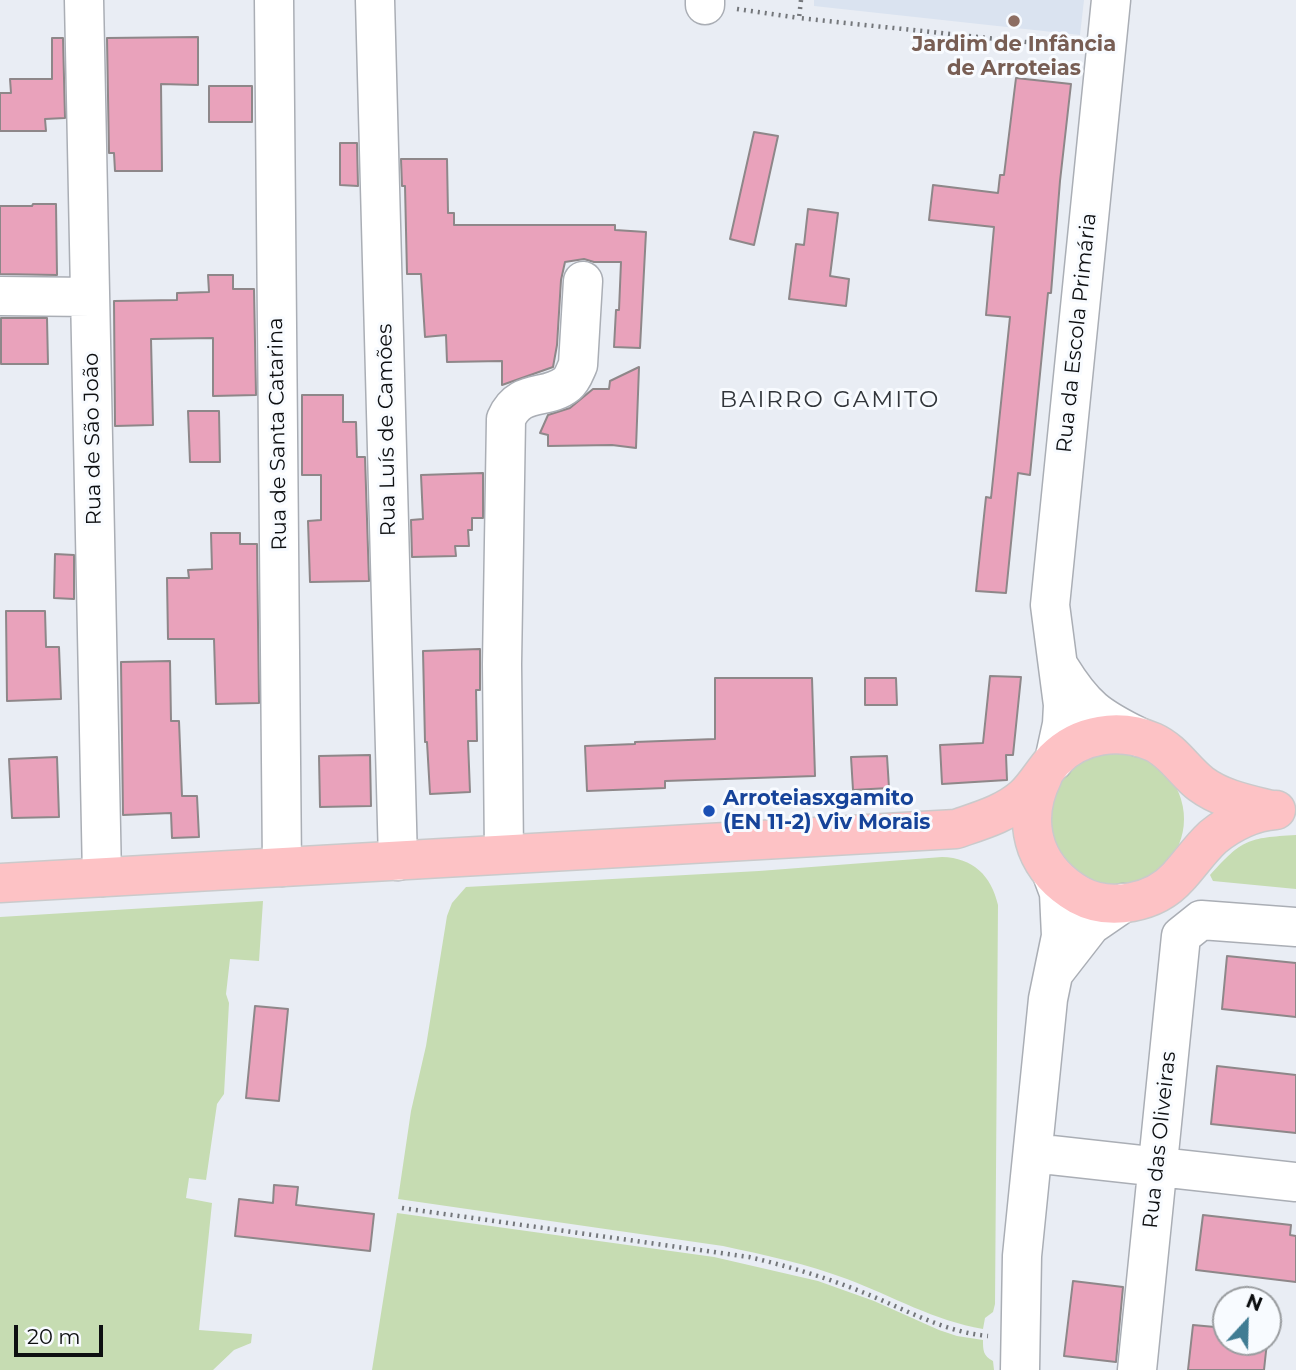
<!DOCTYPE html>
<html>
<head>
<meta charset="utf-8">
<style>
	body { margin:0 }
	#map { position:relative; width:1296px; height:1370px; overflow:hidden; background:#e9edf4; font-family:Montserrat,sans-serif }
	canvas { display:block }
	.north { position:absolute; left:1212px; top:1286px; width:70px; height:70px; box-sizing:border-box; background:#f8fbff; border:2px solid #9a9da0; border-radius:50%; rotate:22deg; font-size:19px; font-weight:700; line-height:28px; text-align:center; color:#0d0f11 }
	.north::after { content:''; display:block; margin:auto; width:24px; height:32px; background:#407c93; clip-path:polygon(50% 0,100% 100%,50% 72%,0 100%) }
	.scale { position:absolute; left:14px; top:1325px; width:89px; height:32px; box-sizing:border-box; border:4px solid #0d0f11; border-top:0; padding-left:9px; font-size:21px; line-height:24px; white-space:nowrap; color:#0d0f11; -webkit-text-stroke:5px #f8fbff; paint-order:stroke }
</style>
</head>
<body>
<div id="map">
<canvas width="1296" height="1370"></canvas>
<div class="north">N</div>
<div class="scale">20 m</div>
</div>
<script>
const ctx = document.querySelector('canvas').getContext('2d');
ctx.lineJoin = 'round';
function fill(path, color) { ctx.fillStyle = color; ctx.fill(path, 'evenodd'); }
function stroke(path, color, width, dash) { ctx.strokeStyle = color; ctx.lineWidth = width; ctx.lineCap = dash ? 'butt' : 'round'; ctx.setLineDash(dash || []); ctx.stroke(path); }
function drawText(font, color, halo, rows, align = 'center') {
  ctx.font = font + ' Montserrat,sans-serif'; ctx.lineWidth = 6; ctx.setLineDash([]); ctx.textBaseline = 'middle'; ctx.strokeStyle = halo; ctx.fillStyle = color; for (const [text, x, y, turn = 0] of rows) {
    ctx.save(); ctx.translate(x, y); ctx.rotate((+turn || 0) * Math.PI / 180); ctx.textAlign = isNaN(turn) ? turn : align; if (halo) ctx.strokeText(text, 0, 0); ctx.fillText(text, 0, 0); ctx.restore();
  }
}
const built = new Path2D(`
	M814,0h270l-4,35 -266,-29z`);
const green = new Path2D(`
	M1050 819a67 67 0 1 1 134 0a67 67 0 1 1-134 0Z
	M1296,835v54l-83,-8 -3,-6c33,-36 37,-37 86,-40z
	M942,857c31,1 49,18 56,48l-3,399 -2,8 -8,6 -2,11c-48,-8 -91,-33 -136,-50 -40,-15 -82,-24 -124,-33l-325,-47 13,-88 15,-65 21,-130 5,-13 14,-16 293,-16z
	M263,901l-4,60 -29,-2 -4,35 3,9 -5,91 -7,10 -11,76 -17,-2 -3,20 26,5 -13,127 53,4 -1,9 -17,7 -21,20h-213v-453z
	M397,1213l317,44 104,24 56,20 65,29 18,6 26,4c0,10 0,16 10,21l1,9h-622z`);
const building = new Path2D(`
	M198,37v48l-37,-1 1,87h-47l-1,-18h-5l-2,-115z
	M52,38h11l2,80 -20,1 1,12h-46v-38h11l-1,-14h42z
	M1016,78l55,6 -11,97 -9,112h-3l-18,182 -12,-2 -12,120 -30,-2 10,-94 5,1 19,-181 -24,-2 8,-88 -65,-7 4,-35 65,8 2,-18h4z
	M209,86h43v36h-43z
	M754,132l24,4 -24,109 -24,-6z
	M340,143h17l1,43 -18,-1z
	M401,159h46l1,54h6v12h161v5l31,2 -6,116 -26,-1 2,-37h3l2,-48h-27l-10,-3 -19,3 -4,18 -4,65 -4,22 -51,18v-24l-55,1 -1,-27 -21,2 -4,-63h-14l-2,-88h-3z
	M33,204h23l1,71 -57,-1v-68h32z
	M808,209l30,4 -8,63 19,3 -3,27 -57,-7 7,-55 8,1z
	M208,275h25v14h21l2,106 -43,1v-58l-62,1 2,86 -38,1 -1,-125 63,-1v-7l32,-1z
	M1,318h46l1,46h-47z
	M639,367l-3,81 -24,-3 -64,1v-11l-8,-2 8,-18 22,-7 23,-19h16l1,-8z
	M302,395h41v27h13l1,35h8l4,124 -59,1 -2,-61 13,-1v-45h-19z
	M188,411h31l1,51h-30z
	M483,473v45h-11v12h-4l1,16h-14l1,10 -44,1 -1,-37 12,-1 -2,-44z
	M211,533h29v11h17l2,159 -43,1 -2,-65h-46l-1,-61h22l-1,-8 24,-1z
	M55,554l19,1v44l-20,-1z
	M6,611h39l1,36h13l2,52 -54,2z
	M480,649v41h-4l1,51h-9l2,51 -40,2 -3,-52h-2l-2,-91z
	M170,661l1,60h8l3,75h15l2,41 -27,1 -1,-25 -48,2 -2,-153z
	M990,676l31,1 -8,78h-7l1,25 -65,4 -2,-39 43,-2z
	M715,678h97l3,98 -150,5v7l-78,3 -2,-45 50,-2v-2l80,-3z
	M865,678h31l1,27h-32z
	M370,755l1,51 -51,1 -1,-51z
	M887,756l2,32 -36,2 -2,-33z
	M57,757l2,60 -47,1 -3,-59z
	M1227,956l69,7v54l-74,-8z
	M255,1006l33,3 -9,92 -33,-3z
	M1217,1066l79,9v58l-85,-9z
	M274,1185l24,2 -2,18 78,9 -4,37 -135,-15 4,-37 34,4z
	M1203,1215l88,10 -1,10 6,1v46l-100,-12z
	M1073,1281l50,6 -7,75 -52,-6z
	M1193,1325l33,3v14h41l-3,28h-76z`);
const path = new Path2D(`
	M801,0l-2,18 274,29
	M737,9l62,9
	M402,1208l347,49c38,9 76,20 113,35 41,16 81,40 126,44`);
const minor = new Path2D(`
	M84,0l18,877
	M274,0l8,867
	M375,0l23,861
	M705,5v-5
	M0,296l90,1
	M1060,668c24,39 38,49 79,69
	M1054,761l8,-37 1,-19 -13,-100 61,-605
	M504,854l-2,-190 4,-245c14,-32 40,-18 61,-35 6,-5 8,-13 11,-19l5,-84
	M1056,970l35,-45 32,-22
	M1033,1153l263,29
	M1020,1370l2,-114 26,-257 13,-63 -2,-43 -7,-19
	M1137,1370l44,-434 20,-16 95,7`);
const major = new Path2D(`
	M1043,776c-12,24 -15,47 -6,72 8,21 23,36 42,47 31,17 76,8 99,-18 12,-13 22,-28 35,-40 17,-14 41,-26 63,-27
	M0,883l956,-54c23,-8 49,-15 68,-32 12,-11 19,-25 30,-37 26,-27 66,-32 99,-18 20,9 31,29 48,42 20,15 46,20 70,26`);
const markers = [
	[1014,21,7,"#8d6e63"],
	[709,811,7,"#1a4fb4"]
];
const educationNames = [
	["Jardim de Infância",1014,45],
	["de Arroteias",1014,69]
];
const streetNames = [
	["Rua da Escola Primária",1077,333,-84],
	["Rua Luís de Camões",387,430,-91],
	["Rua de Santa Catarina",278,434,-91],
	["Rua de São João",93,439,-91],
	["Rua das Oliveiras",1160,1140,-84]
];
const transitNames = [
	["Arroteiasxgamito",723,799],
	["(EN 11-2) Viv Morais",723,823]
];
const neighbourhoodNames = [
	["BAIRRO GAMITO",830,400]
];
fill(built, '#dae3f0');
fill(green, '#c6dcb2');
fill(building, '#e9a2bb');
stroke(building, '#8e8789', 2);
stroke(minor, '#aaaeb5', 41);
stroke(major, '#cacacb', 41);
stroke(path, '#74777b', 4.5, [2, 5]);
stroke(minor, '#fff', 38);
stroke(major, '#fdc2c5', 38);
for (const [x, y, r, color] of markers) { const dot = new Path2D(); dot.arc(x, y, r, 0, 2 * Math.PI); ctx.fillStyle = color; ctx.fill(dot); stroke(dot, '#f8fbff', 2.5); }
drawText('bold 21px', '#785e54', '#f8fbff', educationNames);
drawText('21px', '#0d0f11', '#f8fbff', streetNames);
drawText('bold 21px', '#164399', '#f8fbff', transitNames, 'left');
ctx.letterSpacing = '2px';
drawText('23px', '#31353a', '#f8fbff', neighbourhoodNames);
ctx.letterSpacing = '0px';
</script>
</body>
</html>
